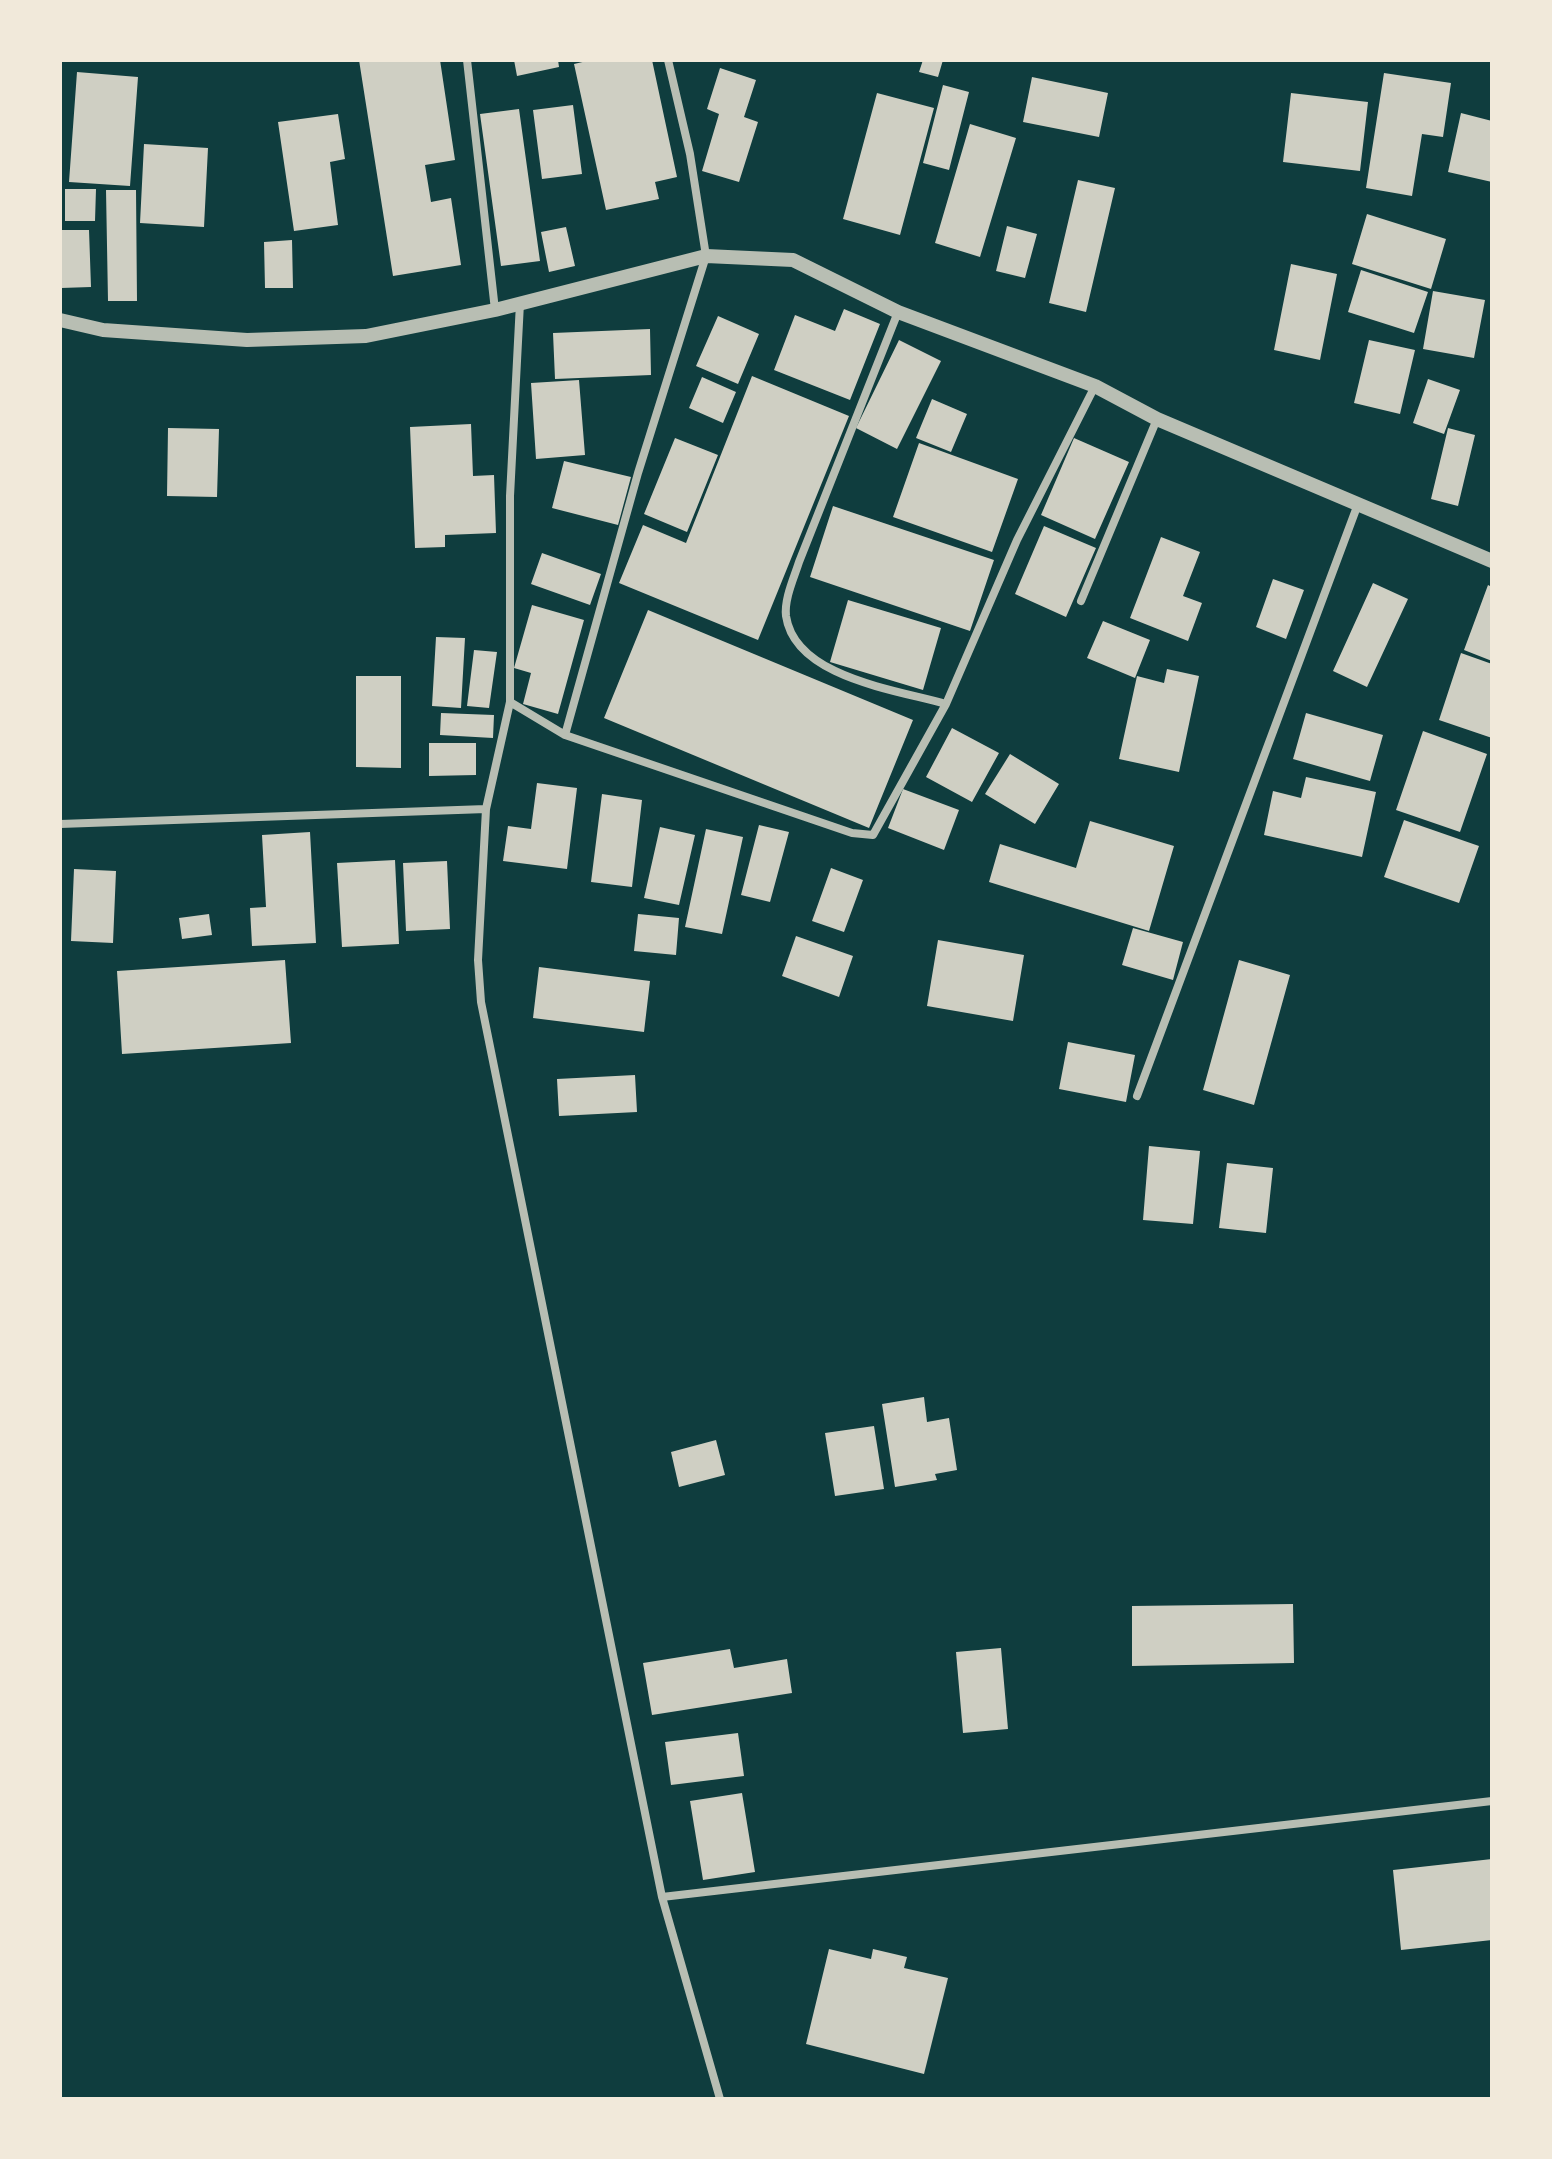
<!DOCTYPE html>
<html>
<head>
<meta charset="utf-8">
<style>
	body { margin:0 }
	#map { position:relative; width:1552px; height:2159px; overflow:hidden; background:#0f3d3e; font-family:Helvetica,sans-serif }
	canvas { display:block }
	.frame { position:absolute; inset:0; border:62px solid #f1e9da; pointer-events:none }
</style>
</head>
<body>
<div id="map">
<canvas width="1552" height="2159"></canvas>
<div class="frame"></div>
</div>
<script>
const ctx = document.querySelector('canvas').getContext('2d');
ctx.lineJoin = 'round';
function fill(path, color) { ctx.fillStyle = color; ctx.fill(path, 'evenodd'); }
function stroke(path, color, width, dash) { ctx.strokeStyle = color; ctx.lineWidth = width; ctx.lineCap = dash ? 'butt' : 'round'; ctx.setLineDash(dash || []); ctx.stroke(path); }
const building = new Path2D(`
	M359,60h81l15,100 -30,5 6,37 20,-4 10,67 -68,11z
	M514,60h44l1,7 -42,9z
	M591,60h61l25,117 -22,5 4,17 -53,11 -32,-146z
	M923,60h20l-5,17 -19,-5z
	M720,68l36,12 -12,37 14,5 -19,60 -37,-11 17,-57 -12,-5z
	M77,72l61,5 -8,109 -61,-4z
	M1384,73l67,10 -8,54 -21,-3 -10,62 -46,-8z
	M1032,77l76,16 -9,44 -76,-15z
	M943,85l26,7 -20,78 -26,-7z
	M877,93l57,15 -34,127 -57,-16z
	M1291,93l77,9 -8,69 -77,-9z
	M573,105l9,69 -40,5 -9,-69z
	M519,109l21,152 -39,5 -21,-152z
	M1461,113l31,8v61l-44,-10z
	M338,114l7,45 -15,3 8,63 -44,6 -16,-109z
	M970,124l46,14 -36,119 -45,-14z
	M144,144l64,4 -4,79 -64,-4z
	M1078,180l37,8 -29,124 -37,-9z
	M65,189h31l-1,32h-30z
	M106,190h30l1,111h-29z
	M1367,214l79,25 -15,50 -79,-25z
	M1007,226l30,8 -12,44 -29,-7z
	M566,227l9,39 -26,6 -8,-40z
	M60,230h29l2,57 -30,1z
	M292,240l1,48h-28l-1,-46z
	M1291,264l46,10 -17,86 -46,-10z
	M1361,270l67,22 -14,41 -66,-21z
	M1433,291l52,9 -11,58 -51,-9z
	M844,309l36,15 -30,76 -76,-30 21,-55 40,16z
	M718,316l41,18 -21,50 -42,-18z
	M650,329l1,46 -96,4 -2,-46z
	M899,340l42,21 -44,88 -41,-21z
	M1369,340l46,10 -15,64 -46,-11z
	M752,376l97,40 -91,224 -139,-57 24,-58 43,18z
	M702,377l34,15 -13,31 -34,-15z
	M1428,379l32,11 -16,44 -31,-11z
	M579,380l6,75 -49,4 -5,-76z
	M932,399l35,15 -16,38 -35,-14z
	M471,424l2,52 21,-1 2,58 -51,2v12l-30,1 -5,-121z
	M168,428l51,1 -2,68 -50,-1z
	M1448,428l27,7 -17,71 -27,-7z
	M675,438l43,17 -31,77 -43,-18z
	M1074,438l55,24 -34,77 -54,-24z
	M919,443l99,36 -26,73 -99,-35z
	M564,461l67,16 -13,48 -66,-17z
	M833,506l161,54 -24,71 -160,-54z
	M1044,526l52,22 -30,69 -51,-23z
	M1161,537l39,15 -17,44 19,7 -14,38 -58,-23z
	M542,553l59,21 -11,31 -59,-21z
	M1273,579l31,11 -18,49 -30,-12z
	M1373,583l35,16 -41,88 -34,-16z
	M1488,585l4,2v74l-28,-11z
	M848,600l93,28 -18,62 -93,-28z
	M532,605l52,15 -26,94 -35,-10 8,-31 -17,-5z
	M648,610l265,110 -44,108 -265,-110z
	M1103,621l47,19 -15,38 -48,-20z
	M436,637l29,1 -4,70 -29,-2z
	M474,650l23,2 -8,56 -22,-2z
	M1461,653l31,11v74l-53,-18z
	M1167,669l32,7 -20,96 -60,-13 18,-83 27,7z
	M356,676h45v92l-45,-1z
	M441,713l53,2 -1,23 -53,-3z
	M1306,713l77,22 -13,46 -77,-22z
	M952,728l47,25 -27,49 -46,-25z
	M1423,731l64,23 -27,78 -64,-22z
	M429,743h47v32l-47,1z
	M1010,754l49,30 -24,40 -50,-30z
	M1306,777l70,15 -14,65 -98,-22 9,-44 28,7z
	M537,783l40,5 -10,81 -64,-8 5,-35 23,3z
	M903,789l56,21 -15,40 -56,-22z
	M602,794l40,6 -10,87 -41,-5z
	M1404,820l75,26 -20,57 -75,-26z
	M1090,821l84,25 -25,85 -160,-49 11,-38 76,24z
	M759,825l30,7 -19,70 -29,-7z
	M660,827l35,8 -16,70 -35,-7z
	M706,829l37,8 -21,97 -37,-7z
	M310,832l6,111 -64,3 -2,-38 16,-1 -4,-72z
	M395,860l4,84 -57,3 -5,-84z
	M447,861l3,68 -44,2 -3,-68z
	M831,868l32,12 -19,52 -32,-11z
	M74,869l42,2 -3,72 -42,-2z
	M209,914l3,21 -30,4 -3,-21z
	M638,914l41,4 -3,37 -42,-4z
	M1133,928l50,14 -10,38 -51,-15z
	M796,936l57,20 -14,41 -57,-21z
	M938,940l86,15 -11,66 -86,-15z
	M285,960l6,83 -169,11 -5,-83z
	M1239,960l51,15 -36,130 -51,-15z
	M539,967l111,14 -6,51 -111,-14z
	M1068,1042l67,13 -9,47 -67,-13z
	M635,1075l2,37 -78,4 -2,-37z
	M1149,1146l51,5 -7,73 -50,-4z
	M1227,1163l46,5 -7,65 -47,-5z
	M924,1397l3,25 22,-4 8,52 -22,4 2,6 -42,7 -13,-83z
	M874,1426l10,63 -49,7 -10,-63z
	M716,1440l9,35 -46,12 -8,-35z
	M1293,1604l1,59 -162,3v-60z
	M1001,1648l7,81 -45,4 -7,-81z
	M730,1649l4,19 53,-9 5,34 -140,22 -9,-52z
	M738,1733l6,43 -73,9 -6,-43z
	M742,1793l13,79 -52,8 -13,-79z
	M1492,1859v81l-91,10 -8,-80z
	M829,1949l42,10 2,-10 34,8 -3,11 44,10 -24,96 -118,-30z`);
const minor = new Path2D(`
	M467,60l28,250
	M520,303l-10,193v206l-24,107 -8,151 3,42 181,895 58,202
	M898,312l-99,250c-5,16 -15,37 -13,54 9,62 112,74 160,88
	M1081,601l76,-182
	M510,702l55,33 287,98 21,2 73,-131 71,-164 78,-154
	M565,735l73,-262 68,-217 -16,-102 -22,-94
	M60,824l426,-15
	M1137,1096l221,-592
	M662,1897l830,-96`);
const tertiary = new Path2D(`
	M60,320l43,10 144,10 119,-4 129,-26 211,-54 87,4 105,52 197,74 62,33 335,142`);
fill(building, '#cfcfc3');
stroke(minor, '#b8beb3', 8);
stroke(tertiary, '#b8beb3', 14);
</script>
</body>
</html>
